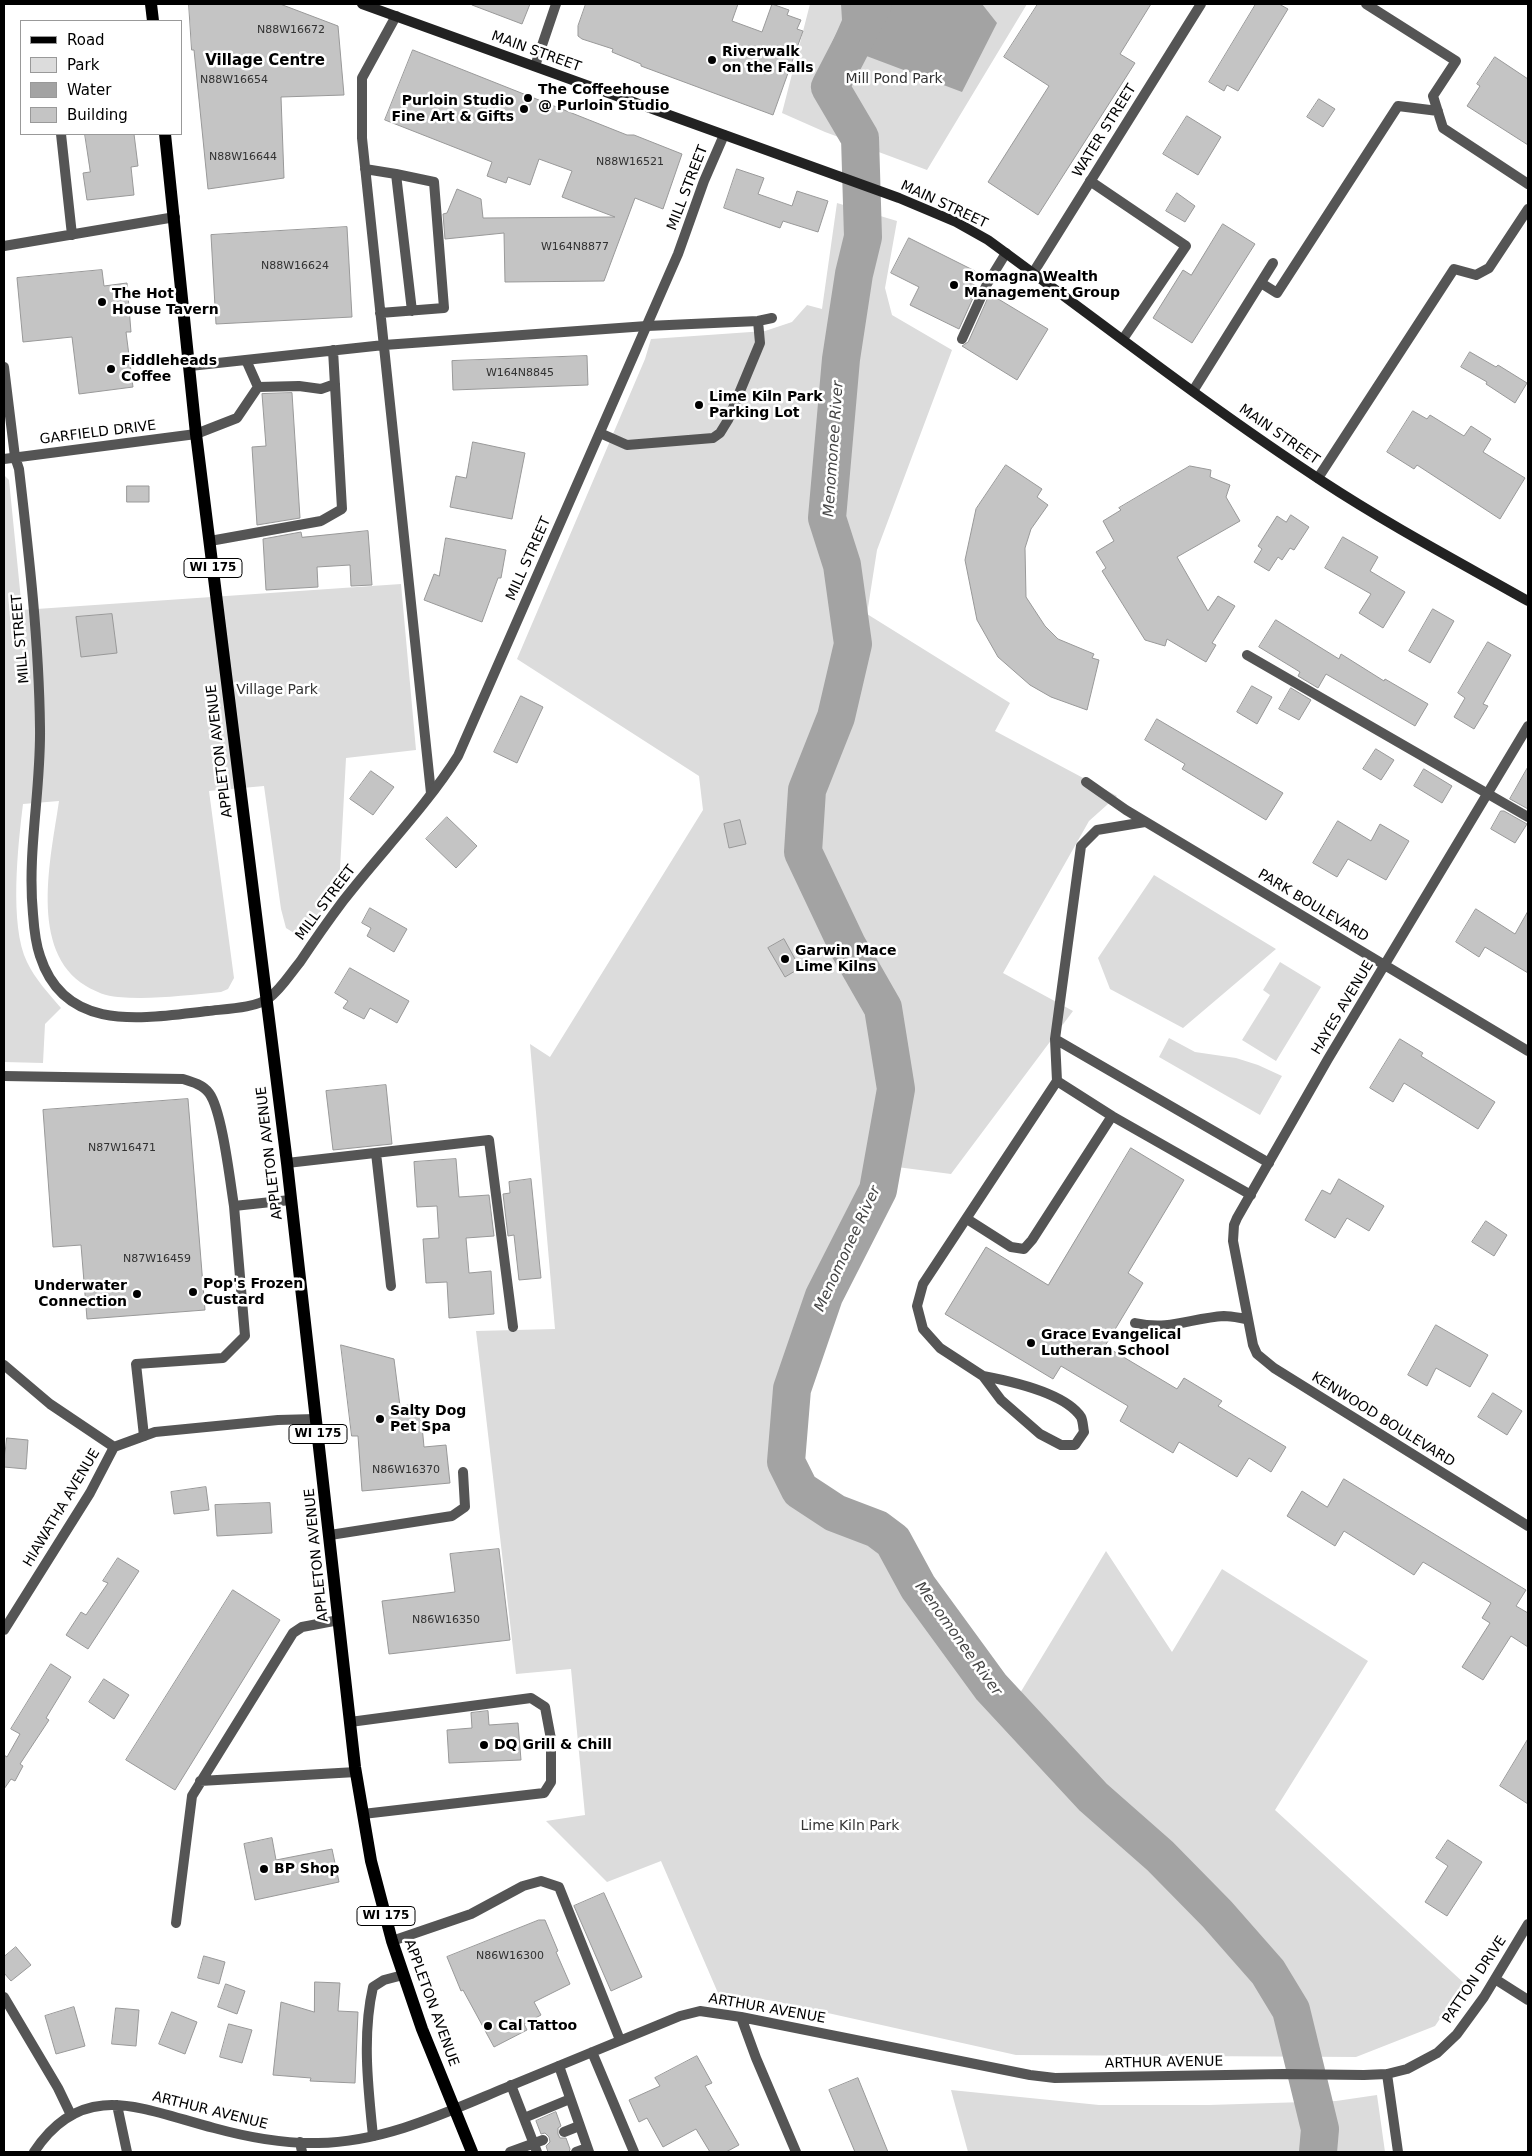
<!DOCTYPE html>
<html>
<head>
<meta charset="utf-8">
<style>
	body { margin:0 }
	#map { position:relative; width:1532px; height:2156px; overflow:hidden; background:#fff; font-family:"DejaVu Sans",sans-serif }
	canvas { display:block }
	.frame { position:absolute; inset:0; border:5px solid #000; pointer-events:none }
	.legend { position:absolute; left:20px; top:20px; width:162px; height:115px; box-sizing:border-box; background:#fff; border:1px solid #999; margin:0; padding:6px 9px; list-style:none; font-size:15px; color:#000 }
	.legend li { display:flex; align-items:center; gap:10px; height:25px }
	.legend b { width:25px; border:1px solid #999 }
</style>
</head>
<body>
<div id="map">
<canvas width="1532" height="2156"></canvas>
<div class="frame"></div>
<ul class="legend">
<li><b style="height:6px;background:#000"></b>Road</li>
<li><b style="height:14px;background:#dcdcdc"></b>Park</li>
<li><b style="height:14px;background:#a3a3a3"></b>Water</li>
<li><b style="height:14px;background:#c4c4c4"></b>Building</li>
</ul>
</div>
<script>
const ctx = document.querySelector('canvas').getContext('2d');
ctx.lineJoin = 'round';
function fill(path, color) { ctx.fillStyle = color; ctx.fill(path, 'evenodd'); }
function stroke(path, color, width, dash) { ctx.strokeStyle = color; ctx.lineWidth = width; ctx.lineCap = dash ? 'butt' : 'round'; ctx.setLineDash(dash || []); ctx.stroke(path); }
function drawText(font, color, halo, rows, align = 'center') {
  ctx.font = font + ' "DejaVu Sans",sans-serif'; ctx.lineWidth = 5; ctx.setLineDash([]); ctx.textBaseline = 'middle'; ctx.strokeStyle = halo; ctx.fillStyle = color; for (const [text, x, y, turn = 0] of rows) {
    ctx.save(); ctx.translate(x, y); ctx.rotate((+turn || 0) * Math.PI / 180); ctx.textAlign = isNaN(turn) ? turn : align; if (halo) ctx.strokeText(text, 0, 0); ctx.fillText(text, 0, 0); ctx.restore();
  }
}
const green = new Path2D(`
	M810,4h217l-100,166 -102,-38 -43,-19z
	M837,203l60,18 -12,67 7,27 60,35 -75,200 -10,64 143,89 -15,28 122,65 -28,25 -86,152 70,38 -122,163 -85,-11 -7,43 -41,82 -39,95 -8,49 5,34 17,35 21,14 43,16 26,19 25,35 32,59 65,74 101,-167 66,101 50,-83 146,92 -93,149 189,173 -29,43 -79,31 -340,-2 -242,-54 -56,-8 -57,-132 -54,21 -61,-61 39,-6 -14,-146 -55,5 -40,-343 79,-2 -25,-285 20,13 153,-247 -4,-34 -182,-117 128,-300 6,-20 114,-8 27,-9 15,-17 15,4z
	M4,475l5,5 13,130 379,-26 15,166 -70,8 -7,130 -16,22 -18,16 -11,7 -8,-5 -5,-19 -17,-123 -55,5 25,187 -6,11 -7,3c-34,3 -69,8 -103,5 -12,-1 -22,-5 -32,-11 -58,-35 -35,-129 -27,-185l-36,3c-5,41 -14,121 4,158 8,17 22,32 34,46l-16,16 -2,39 -39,-1z
	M1154,875l122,74 -93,79 -73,-39 -12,-31z
	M1280,962l41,25 -45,74 -34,-21 28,-45 -7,-5z
	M1169,1038l26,14 41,6 22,7 24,11 -22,39 -101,-58z
	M951,2090l148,15h110l127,-4 41,-6 8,57h-417z`);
const water = new Path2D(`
	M841,4h141l15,19 -35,69 -130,-49 10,-23z`);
const river = new Path2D(`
	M873,4l-43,83 30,51 3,99 -9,37 -13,85 -14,159 15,47 11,79 -17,73 -29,73 -4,62 44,93 36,63 13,81 -18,101 -54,106 -32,93 -6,73 14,28 35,23 42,16 16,12 25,46 73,100 102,110 67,59 57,58 51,58 23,38 29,119 -2,23`);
const building = new Path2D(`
	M189,4h91l58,22 6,69 -63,2 3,81 -76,11 -14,-139h-2z
	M472,4h58l-8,20 -50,-19z
	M586,4h152l-6,17 30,11 10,-28 17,6 -2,5 14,5 -4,9 6,2 -30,84 -132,-49v-2l-29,-12 1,-3 -31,-10 -4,-3v-10z
	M1038,4h113l-31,50 15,9 -97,152 -50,-33 61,-96 -45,-29z
	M1256,4h23l9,5 -50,82 -11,-6 -3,6 -15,-9z
	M413,50l214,85h7l48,19 -19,55 -28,-11 -31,83 -99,1 -1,-49 -59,6 -2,-25 4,-1 10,-24 24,10 2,19 132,-1 -53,-20 10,-26 -33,-12 -9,26 -22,-8 -2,6 -19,-7 5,-14 -107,-42z
	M1495,57l33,22v66l-61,-39 13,-20 -3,-2z
	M1319,99l16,10 -12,18 -16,-10z
	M1187,116l34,21 -23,38 -35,-21z
	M85,134h49l4,32 -7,1 3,28 -47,5 -4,-27 7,-1z
	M737,169l27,9 -6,16 34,12 5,-15 31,10 -10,31 -35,-11 -3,7 -56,-20z
	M1177,193l18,13 -10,16 -19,-11z
	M1223,224l32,20 -63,99 -39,-25 30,-48 8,5z
	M347,227l5,90 -136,7 -5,-89z
	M909,238l66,33 -6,11 9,5 -19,42 -49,-24 9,-18 -28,-14z
	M102,270l2,16 23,-3 4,49h-5l7,55 -54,7 -7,-57 -49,5 -6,-64z
	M990,294l58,35 -31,51 -55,-34 6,-4z
	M1470,352l26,15 2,-2 29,18 -12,20 -29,-19 1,-2 -26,-15z
	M587,356l1,29 -135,5 -1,-29z
	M292,393l8,125 -43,7 -5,-78 14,-1 -4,-52z
	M1413,411l14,8 3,-4 34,21 7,-10 20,13 -8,13 42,26 -25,41 -83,-54 -3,4 -27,-17z
	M473,442l52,11 -13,66 -62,-12 6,-31 10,2z
	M1006,465l36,24 -5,8 11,8 -17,24 -6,19 1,49 19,29 13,13 36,15 -2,4 7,2 -12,50 -36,-13 -21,-12 -32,-28 -21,-37 -12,-60 11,-51z
	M1190,466l21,4 -1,7 20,8 -4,12 14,24 -63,36 31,54 10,-15 17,10 -23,37 4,2 -10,17 -39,-23 -2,7 -20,-6 -43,-69 4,-3 -10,-16 18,-11 -11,-20 18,-11 -2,-2z
	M127,486h22v16h-22z
	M1291,515l18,12 -15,23 -4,-2 -8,12 -4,-3 -9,14 -15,-9 8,-13 -4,-3 19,-30 9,6z
	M368,531l4,54 -21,1 -1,-21 -33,2 1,20 -52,3 -3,-51 38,-7 1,5z
	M1343,537l35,20 -8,14 35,21 -22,36 -24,-15 12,-19 -46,-26z
	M446,538l60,12 -5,28h-3l-16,44 -58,-22 10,-26 5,2z
	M1433,609l21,12 -24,42 -21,-12z
	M112,614l5,39 -36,4 -5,-40z
	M1276,620l63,39 2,-5 43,27 1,-2 43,25 -13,22 -89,-52 -8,14 -20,-12 2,-4 -41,-25z
	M1488,642l23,13 -28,49 5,2 -14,23 -20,-12 11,-19 -7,-5z
	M1252,686l20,11 -15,27 -20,-12z
	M1291,688l20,12 -12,20 -20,-11z
	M521,696l22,11 -26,56 -23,-11z
	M1157,719l126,74 -17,27 -84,-51 3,-5 -40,-24z
	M1376,749l18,11 -13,20 -18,-11z
	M1528,767v42l-18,-10z
	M1424,769l28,17 -10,17 -28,-17z
	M371,771l23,16 -21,28 -23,-16z
	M1501,811h3l23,13 -12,19 -24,-14z
	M447,817l30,29 -21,22 -30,-29z
	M740,820l6,24 -17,4 -5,-24z
	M1338,821l33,20 9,-17 29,17 -23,39 -38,-21 -11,18 -24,-14z
	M370,908l37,21 -13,23 -27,-16 4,-8 -9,-5z
	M1476,909l39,25 13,-23v62l-43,-26 -6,10 -23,-15z
	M784,939l16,29 -15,9 -17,-29z
	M350,968l59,33 -12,22 -27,-15 -6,11 -21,-11 5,-7 -13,-8z
	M1400,1039l23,14 -2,3 74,46 -17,27 -74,-46 -11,19 -23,-14z
	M386,1085l6,59 -59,6 -7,-59z
	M188,1099l17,211 -118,9 -6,-74 -28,2 -10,-137z
	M1131,1148l53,32 -56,93 15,10 -38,63 72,43 7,-11 38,23 -4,5 68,41 -15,25 -22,-14 -12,19 -58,-35 -6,11 -53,-32 8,-15 -67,-40 -8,13 -108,-65 41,-67 62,38z
	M456,1159l3,38 30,-2 5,41 -28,2 3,35 22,-2 3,43 -45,4 -2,-36 -21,1 -3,-44 16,-1 -2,-32 -20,1 -3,-45z
	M531,1179l10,99 -22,2 -5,-45 -6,1 -5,-42 7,-1 -1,-11z
	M1339,1179l45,27 -15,25 -22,-13 -12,20 -30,-18 17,-30 8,4z
	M1486,1221l21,14 -13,21 -22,-14z
	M1436,1325l52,30 -18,32 -34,-19 -9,18 -19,-11z
	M341,1345l53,14 6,47 20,-2 4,43 22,-2 4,38 -88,8 -4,-55h-6z
	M1493,1393l29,18 -15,24 -29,-18z
	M7,1438l21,2 -2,29 -22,-2z
	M1344,1479l182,111 -10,16 12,7v34l-17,-11 -28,44 -21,-13 28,-44 -8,-5 9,-15 -68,-41 -9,13 -70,-44 -9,15 -48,-30 15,-25 25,16z
	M206,1487l3,23 -35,4 -3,-22z
	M270,1503l2,30 -55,3 -2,-31z
	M499,1549l11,91 -121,14 -7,-53 73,-9 -5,-38z
	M118,1558l21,13 -51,78 -22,-14 15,-23 5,3 22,-32 -5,-2z
	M233,1590l47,30 -105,170 -49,-30z
	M51,1664l20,13 -25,41 3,2 -29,44 3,2 -8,15 -4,-2 -7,10v-34l3,2 13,-23 -9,-5z
	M104,1679l25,16 -15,24 -25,-17z
	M488,1711l1,14 29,-2 3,37 -72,3 -2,-33 25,-2 -1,-15z
	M1528,1739v65l-28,-18z
	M272,1838l4,22 56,-11 7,33 -84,18 -11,-56z
	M1448,1840l34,22 -35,54 -22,-14 23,-36 -12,-8z
	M604,1893l38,84 -31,14 -37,-85z
	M539,1920h6l13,31 -2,1 14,32 -36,18 7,13 -17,9 3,6 -33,17 -31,-57 -2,1 -14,-34z
	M16,1947l15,18 -20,16 -7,-8v-16z
	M204,1956l21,6 -6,22 -21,-6z
	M315,1982l25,1 -2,28 20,1 -3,71 -45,-2 1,-3 -38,-3 8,-73 33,10z
	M226,1984l19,7 -8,23 -19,-7z
	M74,2007l11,39 -29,8 -11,-38z
	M116,2008l23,2 -3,36 -24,-2z
	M172,2012l25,10 -12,32 -26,-10z
	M229,2024l23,6 -10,33 -22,-6z
	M697,2056l15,27 -7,3 34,59 -13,7h-16l-14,-23 -33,18 -16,-29 -8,4 -10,-22 31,-14 -5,-8z
	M858,2078l30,74h-33l-26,-62z
	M556,2112l5,14 -3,2v6l2,4h6l4,11 -1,3h-21l-2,-6 4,-4 -1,-5 -4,-4 -4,1 -5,-13z`);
const lane = new Path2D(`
	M1366,4l90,57 -23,35 10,32 85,56
	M396,16l-34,62v60l69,655
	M61,134l11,101
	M365,169l31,5 38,8 10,126 -64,5
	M396,174l16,137
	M1090,181l96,65 -63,93
	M4,246l171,-29
	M1261,283l16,10 121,-187 40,5
	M962,339l25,-55 19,-31
	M246,360l12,27 41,-1 22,3 14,-5
	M190,366l194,-21 263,-19 111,-5 14,-3
	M4,367l11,90
	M1193,391l80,-128
	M600,433l27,12 86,-7 7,-5 8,-13 32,-77 -2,-22
	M196,434l41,-16 21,-31
	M1318,478l136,-209 22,6 13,-7 39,-59
	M210,541l111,-20 21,-12 -9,-159
	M1247,655l281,162
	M1145,822l-48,8 -16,16 -26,193 214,124
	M4,1076l179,3c10,3 20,6 26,14 13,17 21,88 25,113l56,-6
	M1057,1081l55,35 139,79
	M376,1153l15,133
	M287,1163l202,-23 24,187
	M967,1219l44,28 13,2 8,-9 80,-124
	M1135,1323c35,8 56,-5 89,-7 7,0 16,2 23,3
	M983,1376c27,5 82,17 98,41 2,4 2,10 3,15l-9,13h-14l-21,-11 -39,-34 -18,-24 -43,-28 -17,-19 -6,-23 6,-22 134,-203 -2,-42
	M144,1436l-8,-72 87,-6 22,-22 -11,-130
	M330,1535l122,-19 13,-9 -2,-35
	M350,1722l181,-24 14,9 6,32v43l-7,11 -181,21
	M200,1781l156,-9
	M176,1923l16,-127 101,-163 9,-6 37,-7
	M392,1941l79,-27 52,-28 18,-5 18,6 61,153
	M4,1997l54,91 13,27
	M559,2066l30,86
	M511,2085l26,67
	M524,2118l46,-19
	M564,2132l15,-6
	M373,2136c-5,-49 -11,-101 0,-149l11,-7 19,-5
	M510,2152l33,-12
	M576,2152l11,-4`);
const street = new Path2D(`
	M535,66l21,-62
	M1033,273l168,-269
	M15,457l4,12c10,86 20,173 21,259 1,62 -13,124 -7,186 1,14 2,28 7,42 25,78 104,62 168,55 16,-2 49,-3 61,-13 13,-10 21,-24 31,-36 14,-21 28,-41 43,-61 38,-49 82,-93 115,-145l220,-502 26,-73 20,-46
	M4,459l192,-25
	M1528,726l-200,333 -91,159 -3,7 -1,16 20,104 4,9 17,14 254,158
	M1086,782l40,28 402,241
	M4,1365l46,39 64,43
	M4,1630l86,-137 24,-46 41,-15 123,-12 38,-1
	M1495,1979l33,21
	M741,2017l15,41 40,94
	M592,2052l42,100
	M1387,2074l11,78
	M117,2105l10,47
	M300,2142l2,10
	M34,2152c49,-75 110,-42 180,-24 33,9 69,16 104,15 67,-1 127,-30 187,-55 58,-24 117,-48 175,-72l20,-5 41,6 289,58 25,3 228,-4 81,1 23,-1 20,-5 30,-16 20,-19 27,-37 44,-73`);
const secondary = new Path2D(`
	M362,4l537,194 57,24 32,18c111,81 219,166 334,241 67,44 137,81 206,120`);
const primary = new Path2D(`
	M151,4l2,17
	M165,134l31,300 91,729 68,604 16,94 21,80 30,88 50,123`);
const markers = [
	[712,60,5,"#000"],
	[528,98,5,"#000"],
	[524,109,5,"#000"],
	[954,285,5,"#000"],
	[102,302,5,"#000"],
	[111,369,5,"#000"],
	[699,405,5,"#000"],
	[785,959,5,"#000"],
	[193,1292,5,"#000"],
	[137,1294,5,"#000"],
	[1031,1343,5,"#000"],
	[380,1419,5,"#000"],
	[484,1745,5,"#000"],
	[264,1869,5,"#000"],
	[488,2026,5,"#000"]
];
const numberNames = [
	["N88W16672",291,30],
	["N88W16654",234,80],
	["N88W16644",243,157],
	["N88W16521",630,162],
	["W164N8877",575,247],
	["N88W16624",295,266],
	["W164N8845",520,373],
	["N87W16471",122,1148],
	["N87W16459",157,1259],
	["N86W16370",406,1470],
	["N86W16350",446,1620],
	["N86W16300",510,1956]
];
const shields = [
	[213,568,58],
	[318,1434,58],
	[386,1916,58]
];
const shieldNames = [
	["WI 175",213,568],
	["WI 175",318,1434],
	["WI 175",386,1916]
];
const streetNames = [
	["MAIN STREET",536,52,20],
	["WATER STREET",1105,131,-58],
	["MILL STREET",688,188,-69],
	["MAIN STREET",944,205,25],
	["GARFIELD DRIVE",98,433,-7],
	["MAIN STREET",1279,435,35],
	["MILL STREET",529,559,-66],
	["MILL STREET",21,639,-95],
	["APPLETON AVENUE",220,751,-97],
	["MILL STREET",326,903,-53],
	["PARK BOULEVARD",1313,906,31],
	["HAYES AVENUE",1343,1008,-59],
	["APPLETON AVENUE",270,1153,-97],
	["KENWOOD BOULEVARD",1383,1420,32],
	["HIAWATHA AVENUE",62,1508,-59],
	["APPLETON AVENUE",317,1555,-96],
	["PATTON DRIVE",1475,1980,-56],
	["APPLETON AVENUE",431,2003,70],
	["ARTHUR AVENUE",767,2009,10],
	["ARTHUR AVENUE",1164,2063,-1],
	["ARTHUR AVENUE",210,2111,14]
];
const poiNames = [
	["Riverwalk",722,52],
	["on the Falls",722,68],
	["The Coffeehouse",538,90],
	["@ Purloin Studio",538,106],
	["Purloin Studio",514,101,"right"],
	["Fine Art & Gifts",514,117,"right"],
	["Romagna Wealth",964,277],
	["Management Group",964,293],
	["The Hot",112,294],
	["House Tavern",112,310],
	["Fiddleheads",121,361],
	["Coffee",121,377],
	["Lime Kiln Park",709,397],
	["Parking Lot",709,413],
	["Garwin Mace",795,951],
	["Lime Kilns",795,967],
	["Pop's Frozen",203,1284],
	["Custard",203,1300],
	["Underwater",127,1286,"right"],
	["Connection",127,1302,"right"],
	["Grace Evangelical",1041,1335],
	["Lutheran School",1041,1351],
	["Salty Dog",390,1411],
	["Pet Spa",390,1427],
	["DQ Grill & Chill",494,1745],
	["BP Shop",274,1869],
	["Cal Tattoo",498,2026]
];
const parkNames = [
	["Mill Pond Park",894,79],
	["Village Park",277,690],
	["Lime Kiln Park",850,1826]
];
const neighbourhoodNames = [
	["Village Centre",265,61]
];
const waterNames = [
	["Menomonee River",834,449,-86],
	["Menomonee River",848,1249,-65],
	["Menomonee River",958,1639,54]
];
fill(green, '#dcdcdc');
fill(water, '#a3a3a3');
stroke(river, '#a3a3a3', 38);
fill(building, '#c4c4c4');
stroke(building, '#999', 1);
stroke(lane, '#555', 10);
stroke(street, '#555', 10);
stroke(secondary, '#222', 10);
stroke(primary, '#000', 12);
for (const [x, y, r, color] of markers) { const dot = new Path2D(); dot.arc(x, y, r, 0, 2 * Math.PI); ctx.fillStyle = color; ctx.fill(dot); stroke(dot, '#fff', 2); }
drawText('11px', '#313131', null, numberNames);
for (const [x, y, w] of shields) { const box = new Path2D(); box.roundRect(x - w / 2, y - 9.5, w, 19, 4); ctx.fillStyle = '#fff'; ctx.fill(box); stroke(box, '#000', 1); }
drawText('bold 12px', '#000', null, shieldNames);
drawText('14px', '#000', '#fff', streetNames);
drawText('bold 14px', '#000', '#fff', poiNames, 'left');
drawText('14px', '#333', '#fff', parkNames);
drawText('bold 15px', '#000', '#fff', neighbourhoodNames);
drawText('italic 15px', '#444', '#fff', waterNames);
</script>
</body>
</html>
